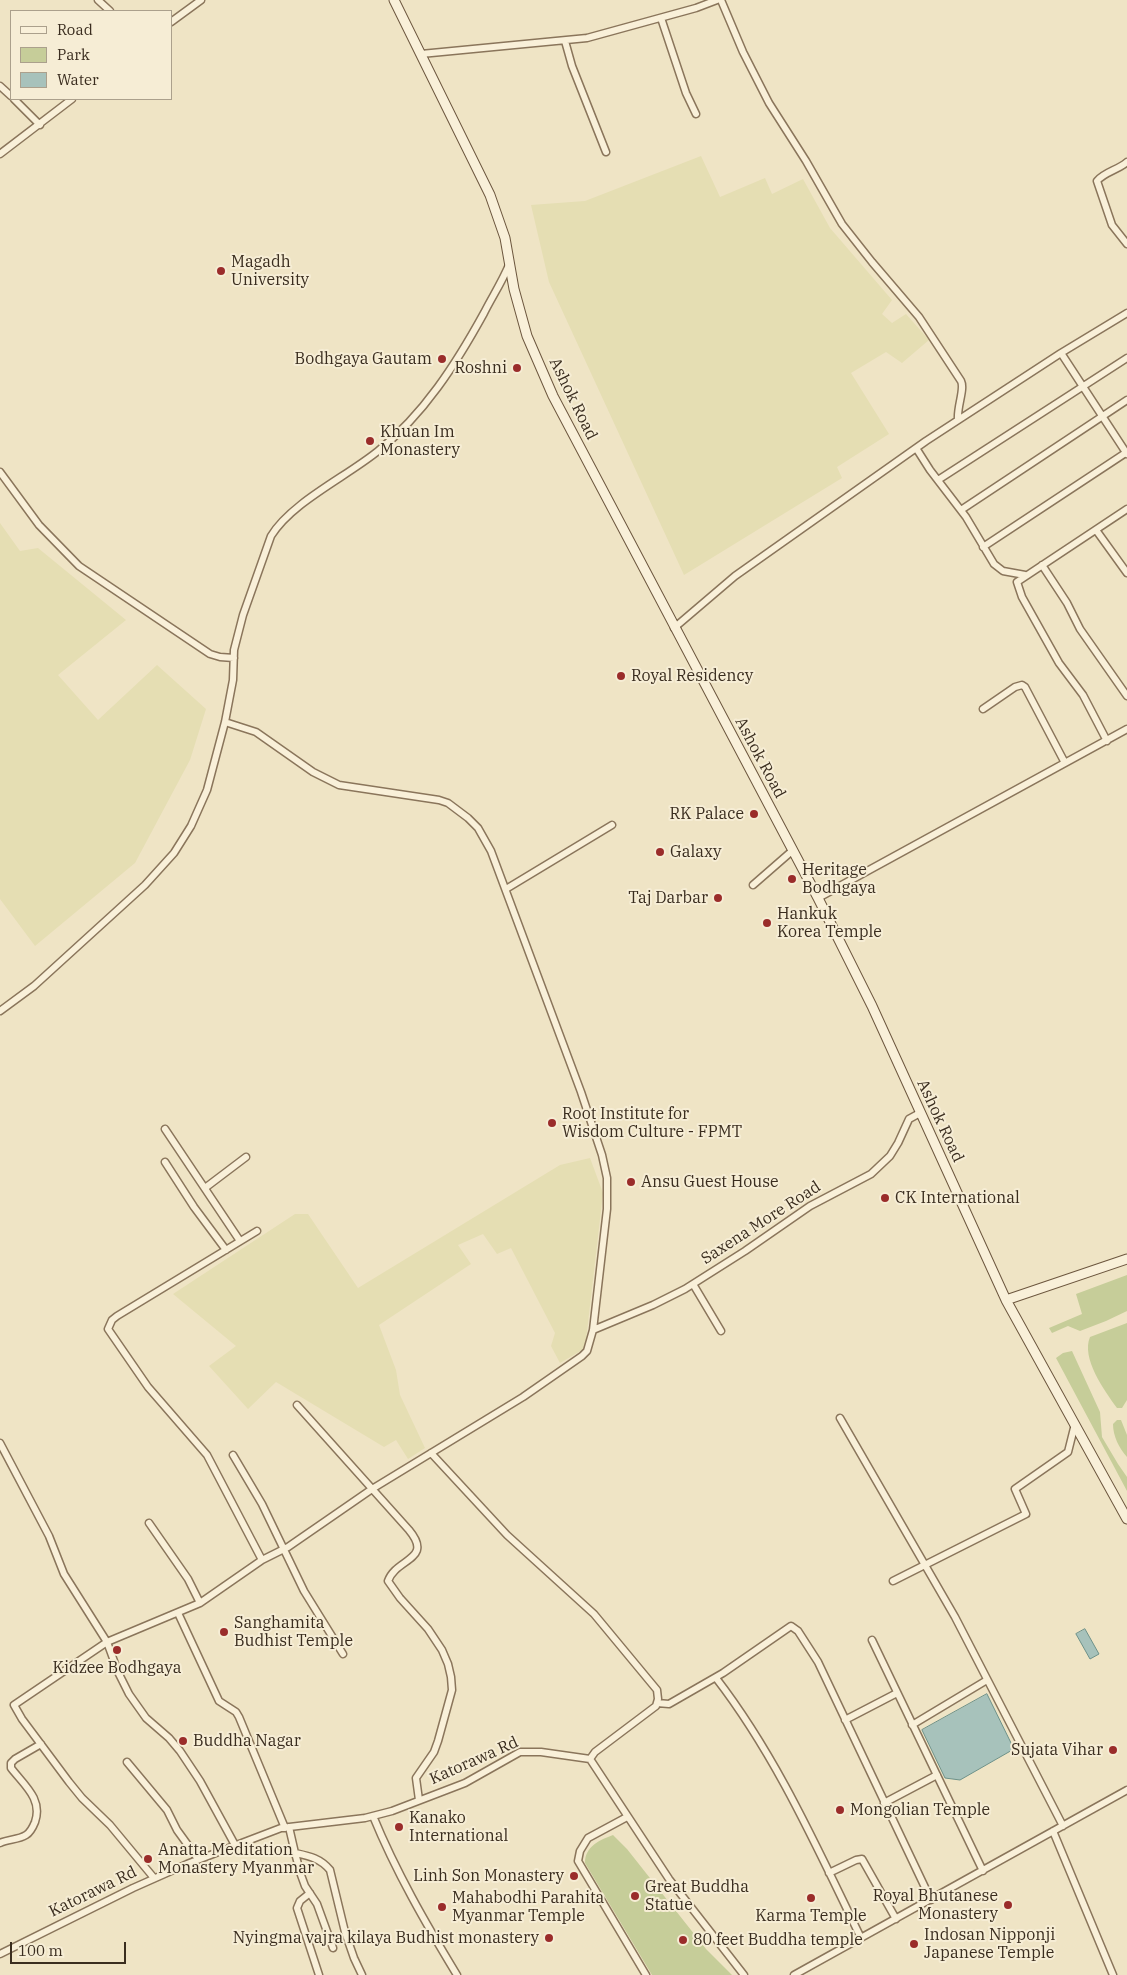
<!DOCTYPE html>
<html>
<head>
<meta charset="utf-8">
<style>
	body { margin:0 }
	#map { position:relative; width:1127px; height:1975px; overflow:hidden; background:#efe4c5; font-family:"IBM Plex Serif",serif }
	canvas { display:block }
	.legend { position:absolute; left:10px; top:10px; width:162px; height:90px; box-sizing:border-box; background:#f6edd5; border:1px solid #aba08c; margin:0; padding:6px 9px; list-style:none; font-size:15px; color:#3a2d1f }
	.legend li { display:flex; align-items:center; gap:10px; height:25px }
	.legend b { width:25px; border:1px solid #aba08c }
	.scale { position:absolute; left:10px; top:1942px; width:116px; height:22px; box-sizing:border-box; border:2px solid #3a2d1f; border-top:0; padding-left:6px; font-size:15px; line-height:18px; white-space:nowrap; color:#3a2d1f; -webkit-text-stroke:4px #f6edd5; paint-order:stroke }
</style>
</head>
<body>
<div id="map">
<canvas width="1127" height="1975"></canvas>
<ul class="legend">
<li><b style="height:6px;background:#f9f0d9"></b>Road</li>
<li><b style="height:14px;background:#c6cd99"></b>Park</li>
<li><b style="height:14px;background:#a7c2bb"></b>Water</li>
</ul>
<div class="scale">100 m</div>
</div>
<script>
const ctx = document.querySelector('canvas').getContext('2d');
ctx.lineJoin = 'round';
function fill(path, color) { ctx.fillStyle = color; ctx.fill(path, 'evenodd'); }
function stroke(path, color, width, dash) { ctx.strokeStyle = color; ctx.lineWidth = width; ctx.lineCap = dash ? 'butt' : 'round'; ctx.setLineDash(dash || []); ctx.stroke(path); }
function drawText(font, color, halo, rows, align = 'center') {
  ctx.font = font + ' "IBM Plex Serif",serif'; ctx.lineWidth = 4; ctx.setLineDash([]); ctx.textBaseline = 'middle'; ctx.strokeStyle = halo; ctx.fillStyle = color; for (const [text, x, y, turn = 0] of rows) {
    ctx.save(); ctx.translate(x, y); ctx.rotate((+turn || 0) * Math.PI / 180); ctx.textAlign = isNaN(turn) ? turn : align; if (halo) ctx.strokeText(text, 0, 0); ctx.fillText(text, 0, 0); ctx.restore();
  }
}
const farmland = new Path2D(`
	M701,156l19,41 45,-19 7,16 31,-15 27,49 62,72 -10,14 10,9 14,-9 23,26 -27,23 -16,-11 -35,21 38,61 -52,33 5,11 -158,97 -135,-293 -18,-77 54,-4z
	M0,523l20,28 18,-3 88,72 -68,55 40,45 59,-55 49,44 -16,51 -55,103 -100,83 -35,-47z
	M590,1158l13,35 -17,147 -2,9 -24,14 -9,-17 4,-13 -44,-85 -14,6 -14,-20 -25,11 13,19 -92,61 17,45 4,25 25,53 -17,11 -12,-19 -12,7 -108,-65 -28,27 -39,-43 27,-20 -63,-52 122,-80h13l50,74 202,-123z`);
const green = new Path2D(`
	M1127,1275v36l-21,10 -26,10 -12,-5 -16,7 -3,-5 33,-14 -6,-20z
	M1127,1323v77l-5,8h-5c-13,-18 -36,-50 -27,-71z
	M1072,1351l28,61 2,25 16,27 9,13v14l-71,-133 7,-5z
	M1117,1420h4l6,15v22c-8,-9 -14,-21 -14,-33z
	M613,1835l14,14 79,100 26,26h-80l-67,-112c0,-17 15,-23 28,-28z`);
const water = new Path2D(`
	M1085,1629l14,25 -9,5 -14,-25z
	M987,1694l27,55 -54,31 -15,-2 -23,-48z`);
const street = new Path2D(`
	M98,0l12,11
	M721,0l22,52 26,51 37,58 36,63 30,38 47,55 42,64c4,8 -4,25 -3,38
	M661,18l25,75 10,21
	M171,22l30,-22
	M565,41l7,25 34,86
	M421,54l166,-16 109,-30 21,-8
	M0,86l11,10
	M14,99l26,26
	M0,154l72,-55
	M1127,162c-9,8 -23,10 -30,19l15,44 15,19
	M1061,353l66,101
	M916,448l14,22 36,47 28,47 9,7 22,4
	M0,472l39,53 40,41 131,88 10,3 14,1
	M938,480l189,-122
	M961,510l166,-110
	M1096,530l31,43
	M983,547l144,-95
	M1042,565l25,38 13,26 47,67
	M674,628l61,-52 191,-135 135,-88 66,-40
	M983,709l32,-22 7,-2 3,2 40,76
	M1107,741l-24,-46 -24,-32 -37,-66 -5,-15 110,-73
	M753,885l39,-34
	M506,889l106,-64
	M818,898l309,-169
	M0,1011l34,-25 111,-101 29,-32 17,-27 16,-36 18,-68 8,-42 1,-30 9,-35 28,-79c21,-34 75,-59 107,-85 46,-37 78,-87 106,-138 8,-16 18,-31 25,-48
	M165,1129l75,112
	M165,1162l29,45 32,43
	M205,1188l41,-31
	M257,1231l-140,85 -5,4 -4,9 40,58 59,68 55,105
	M693,1284l28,47
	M593,1330l60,-25 32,-16 60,-38 65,-45 61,-32 19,-18 8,-13 11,-24 11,-6
	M297,1405l112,125c25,30 -13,28 -21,51l12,17 28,31 14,21 6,14 3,13 1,13 -14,51 -4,11 -18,26 3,22
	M840,1418l115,199 108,209
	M0,1443l49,93 15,38 43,68 11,30 11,22 17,24 23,20 11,13 20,30 35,64
	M233,1455l29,49 42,87 39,63
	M149,1523l39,56 12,24
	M893,1581l133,-67 -11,-25 53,-37 7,-28
	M178,1613l41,88 17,11 3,5 46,111
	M872,1640l111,231
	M716,1678c61,79 101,170 145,260
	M657,1703l12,1 54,-31 68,-47 7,5 20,31 113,238
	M845,1720l52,-27
	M912,1725l75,-45
	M590,1759l79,120 75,96
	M127,1762l40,48 10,20 21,29
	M884,1803l53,-28
	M373,1816c23,56 53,108 84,159
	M627,1817l-39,21 -8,13 -2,10 68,114
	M289,1827l6,26c14,3 25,5 35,17l15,62 9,26 8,17
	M1053,1831l60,144
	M0,1843c8,-4 18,-3 26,-8 5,-3 7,-8 9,-13 8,-23 -11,-37 -24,-54v-5l4,-4 26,-15
	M295,1853l6,22 4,11 12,18 16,44
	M829,1873l27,-13 6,-1 34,60
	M154,1878l-44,-53 -28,-27 -13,-16 -47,-63 -8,-14 93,-63 93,-39 62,-43 26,-13 84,-58 151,-92 59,-41 5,-5 6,-21 14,-121v-31l-5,-23 -21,-63 -90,-241 -13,-23 -10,-10 -20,-15 -9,-3 -100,-15 -26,-13 -57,-40 -31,-10
	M310,1893l-10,8 -3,7 22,67
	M0,1954l133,-66 54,-24 94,-36 84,-10 27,-7 73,-28 55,-31h21l49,7 5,-7 61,-46 2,-7 -1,-9 -63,-76 -87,-79 -76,-82
	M794,1975l333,-185`);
const secondary = new Path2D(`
	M394,0l96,195 15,43 9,51 13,47 26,60 265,502 54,108 134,294 121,219
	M1006,1300l121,-41`);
const markers = [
	[221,271,5,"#9a2c2a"],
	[442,359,5,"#9a2c2a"],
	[517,368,5,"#9a2c2a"],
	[370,441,5,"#9a2c2a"],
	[621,676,5,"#9a2c2a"],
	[754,814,5,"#9a2c2a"],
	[660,852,5,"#9a2c2a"],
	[792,879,5,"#9a2c2a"],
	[718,898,5,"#9a2c2a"],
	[767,923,5,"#9a2c2a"],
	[552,1123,5,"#9a2c2a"],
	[631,1182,5,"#9a2c2a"],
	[885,1198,5,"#9a2c2a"],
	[224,1632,5,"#9a2c2a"],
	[117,1650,5,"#9a2c2a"],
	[183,1741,5,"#9a2c2a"],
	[1113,1750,5,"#9a2c2a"],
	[840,1810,5,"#9a2c2a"],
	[399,1827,5,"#9a2c2a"],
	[148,1859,5,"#9a2c2a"],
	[574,1876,5,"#9a2c2a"],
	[635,1896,5,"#9a2c2a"],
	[811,1898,5,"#9a2c2a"],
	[1008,1905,5,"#9a2c2a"],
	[442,1907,5,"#9a2c2a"],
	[549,1938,5,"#9a2c2a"],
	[683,1940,5,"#9a2c2a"],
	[914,1944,5,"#9a2c2a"]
];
const poiNames = [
	["Magadh",231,262],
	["University",231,280],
	["Bodhgaya Gautam",432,359,"right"],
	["Roshni",507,368,"right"],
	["Khuan Im",380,432],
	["Monastery",380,450],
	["Royal Residency",631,676],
	["RK Palace",744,814,"right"],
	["Galaxy",670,852],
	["Heritage",802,870],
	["Bodhgaya",802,888],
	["Taj Darbar",708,898,"right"],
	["Hankuk",777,914],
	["Korea Temple",777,932],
	["Root Institute for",562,1114],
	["Wisdom Culture - FPMT",562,1132],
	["Ansu Guest House",641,1182],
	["CK International",895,1198],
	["Sanghamita",234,1623],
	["Budhist Temple",234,1641],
	["Kidzee Bodhgaya",117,1668,"center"],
	["Buddha Nagar",193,1741],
	["Sujata Vihar",1103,1750,"right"],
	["Mongolian Temple",850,1810],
	["Kanako",409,1818],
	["International",409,1836],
	["Anatta Meditation",158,1850],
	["Monastery Myanmar",158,1868],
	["Linh Son Monastery",564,1876,"right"],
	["Great Buddha",645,1887],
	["Statue",645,1905],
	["Royal Bhutanese",998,1896,"right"],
	["Monastery",998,1914,"right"],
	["Mahabodhi Parahita",452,1898],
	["Myanmar Temple",452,1916],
	["Karma Temple",811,1916,"center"],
	["Indosan Nipponji",924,1935],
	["Japanese Temple",924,1953],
	["Nyingma vajra kilaya Budhist monastery",539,1938,"right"],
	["80 feet Buddha temple",693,1940]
];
const streetNames = [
	["Ashok Road",573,399,64],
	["Ashok Road",760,758,62],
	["Ashok Road",940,1121,65],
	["Saxena More Road",761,1223,-33],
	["Katorawa Rd",474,1761,-24],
	["Katorawa Rd",93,1892,-26]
];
fill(farmland, '#e5deb3');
fill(green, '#c6cd99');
fill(water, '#a7c2bb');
stroke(water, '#6d9189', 1);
stroke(street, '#8a755b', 9);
stroke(secondary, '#6c563e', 11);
stroke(street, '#f9f0d9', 6);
stroke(secondary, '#f9f0d9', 9);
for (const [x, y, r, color] of markers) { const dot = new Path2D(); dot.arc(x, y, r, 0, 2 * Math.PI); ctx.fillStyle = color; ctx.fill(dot); stroke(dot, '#f6edd5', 2); }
drawText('16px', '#3a2d1f', '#f6edd5', poiNames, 'left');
drawText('16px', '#3a2d1f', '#f6edd5', streetNames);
</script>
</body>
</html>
